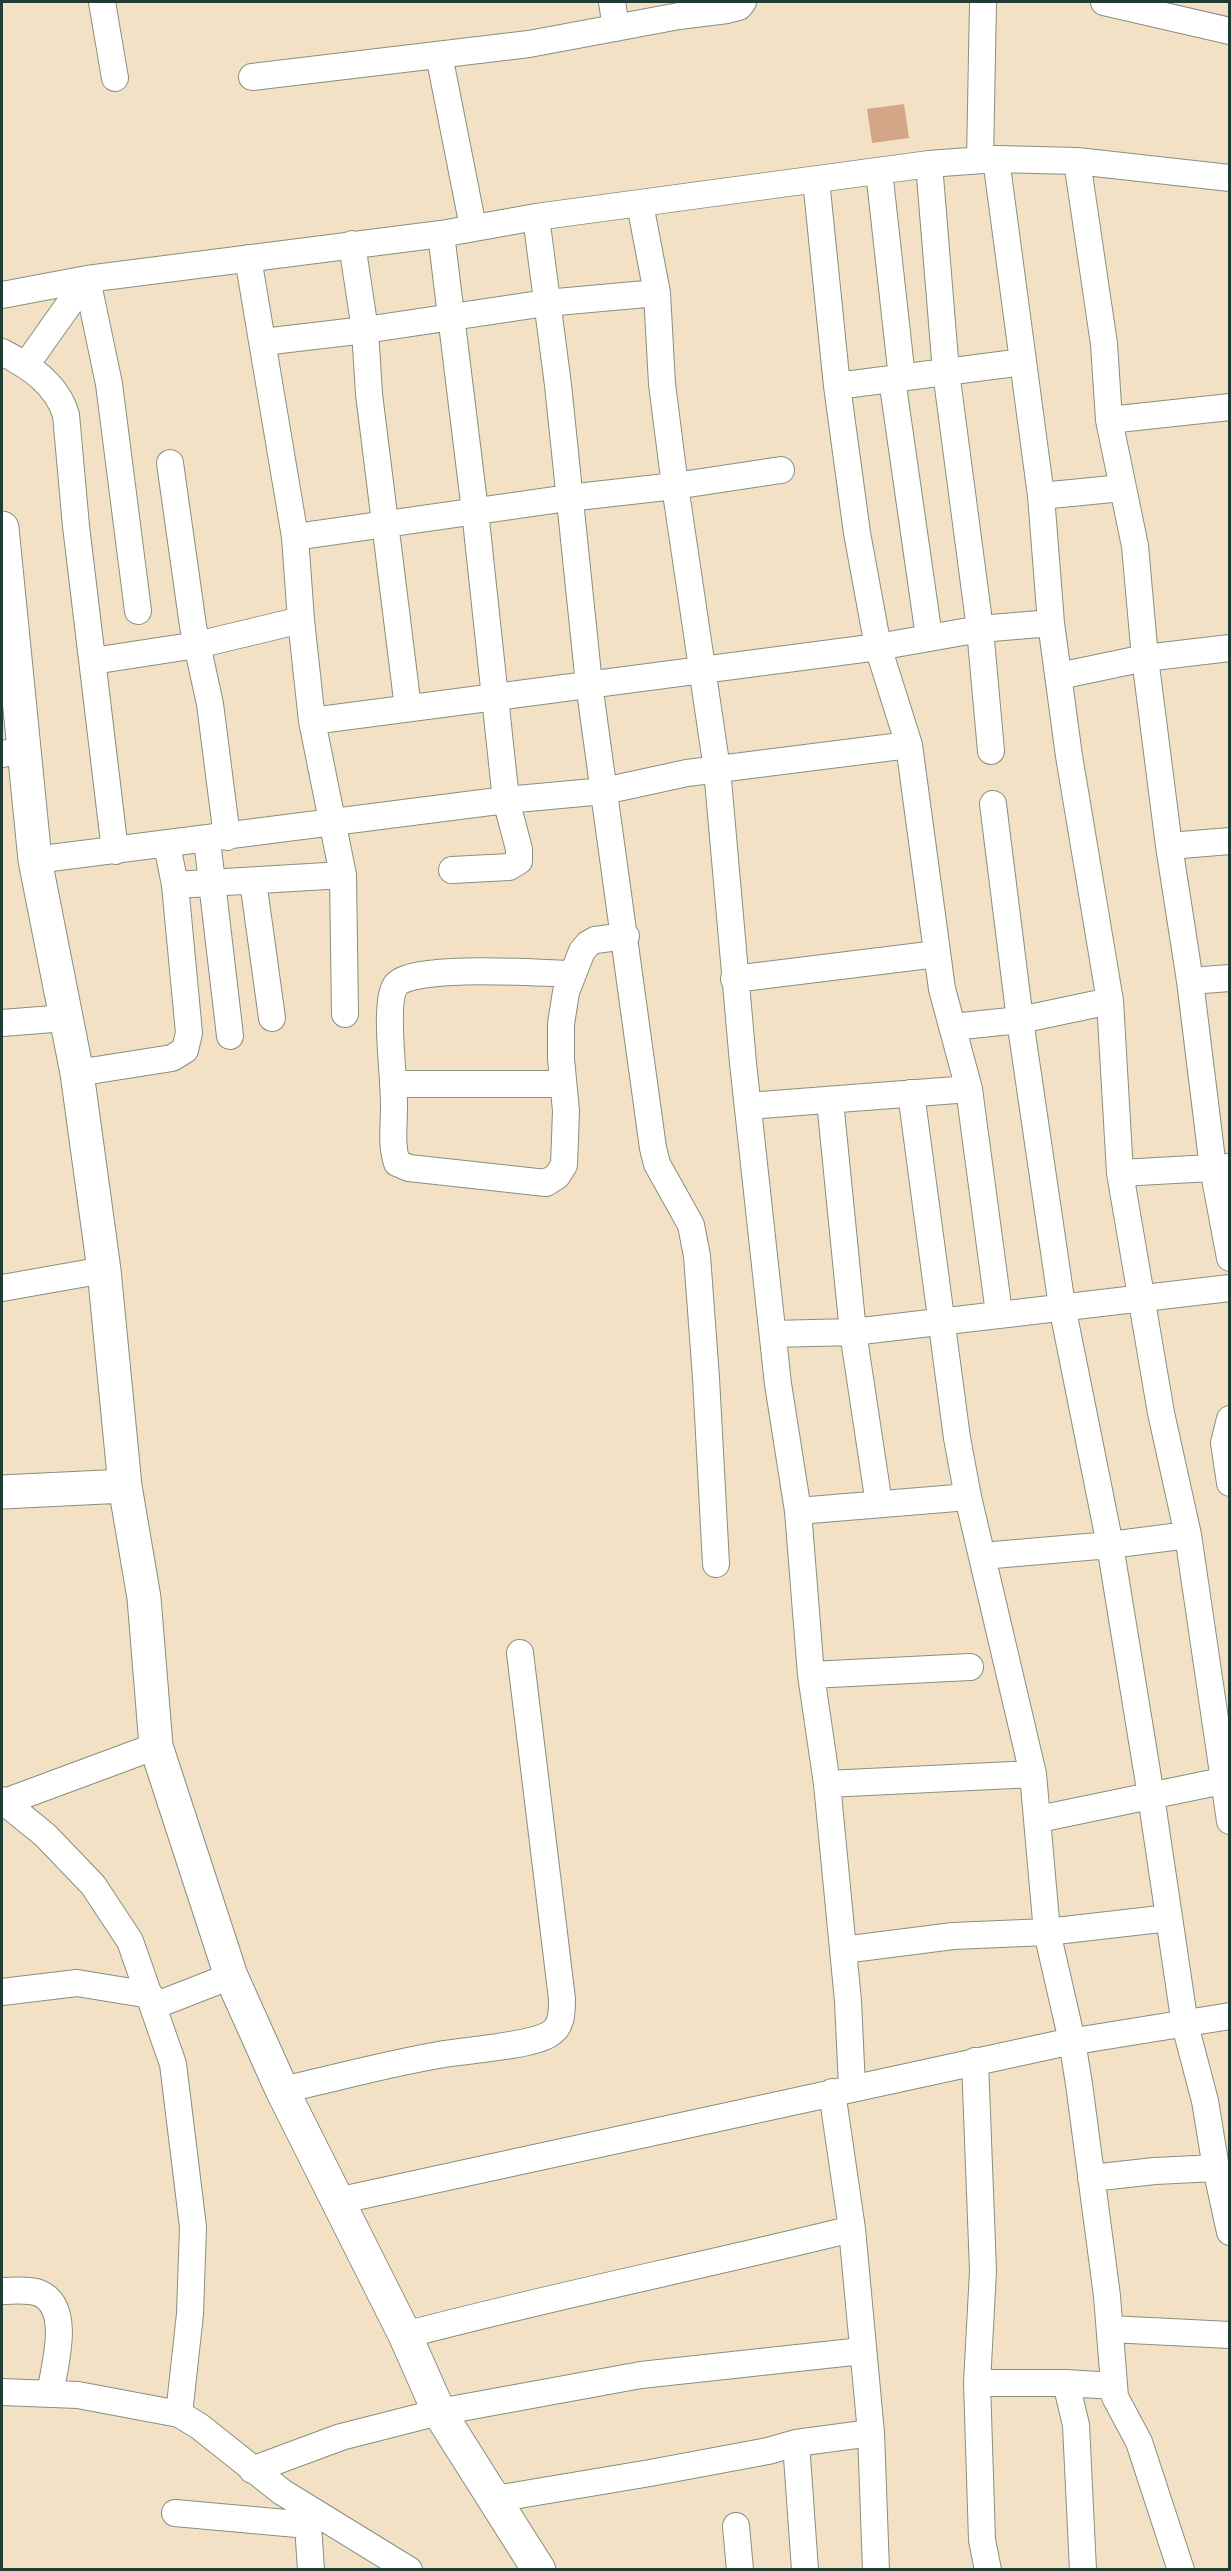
<!DOCTYPE html>
<html>
<head>
<meta charset="utf-8">
<style>
	body { margin:0 }
	#map { position:relative; width:1231px; height:2571px; overflow:hidden; background:#f3e1c6; font-family:"Gentium Book Plus",serif }
	canvas { display:block }
	.frame { position:absolute; inset:0; border:3px solid #1f3d34; pointer-events:none }
</style>
</head>
<body>
<div id="map">
<canvas width="1231" height="2571"></canvas>
<div class="frame"></div>
</div>
<script>
const ctx = document.querySelector('canvas').getContext('2d');
ctx.lineJoin = 'round';
function fill(path, color) { ctx.fillStyle = color; ctx.fill(path, 'evenodd'); }
function stroke(path, color, width, dash) { ctx.strokeStyle = color; ctx.lineWidth = width; ctx.lineCap = dash ? 'butt' : 'round'; ctx.setLineDash(dash || []); ctx.stroke(path); }
const building = new Path2D(`
	M904,104l5,34 -37,5 -5,-34z`);
const street = new Path2D(`
	M102,2l13,76
	M612,2l4,26
	M1104,2l126,29
	M439,55l34,172
	M252,77l277,-33 150,-28 48,-6 12,-3 4,-5
	M996,159l45,337 10,127 18,133 41,245 10,172 41,240 27,122 42,286
	M980,160l3,-158
	M1077,161l27,183 5,76 26,126 10,112 24,188 21,135 23,187 17,90
	M929,164l17,208 34,257 11,122
	M879,171l23,207
	M816,180l21,206 20,147 21,114 31,98 33,244 27,100 30,224
	M640,204l17,89 5,91 13,102 42,283 26,294 35,321 20,127 13,164 16,109 21,217 4,86
	M536,217l22,168 31,299 64,464 4,16 34,61 6,31 9,122 10,186
	M441,234l34,277 31,289 13,49v12l-10,6 -57,3
	M352,244l13,86 4,64 39,314
	M248,258l47,279 6,83 11,101 31,154 2,139
	M87,279l22,105 29,227
	M2,295l85,-16 354,-45 95,-17 393,-53 67,-5 81,2 153,17
	M263,342l102,-12 181,-27 111,-10
	M2,352c27,14 55,32 64,63l10,111 39,325
	M26,365l61,-86
	M892,379l37,258
	M837,386l186,-24
	M1109,420l121,-13
	M170,463l23,163 17,78 17,133
	M1041,496l81,-8
	M295,537l273,-39 107,-12 106,-16
	M93,661l104,-16 104,-25
	M1059,676l86,-18 85,-10
	M312,721l566,-74 102,-18 71,-6
	M2,754l21,-4
	M993,804l27,216 42,286 48,239 41,251 34,229 20,76 11,67 -61,3 -64,7
	M207,840l23,196
	M1169,846l61,-5
	M35,860l471,-60 98,-9 83,-18 222,-28
	M253,881l19,137
	M175,885l168,-10
	M572,974c-30,-1 -161,-10 -176,11 -10,13 -5,64 -4,82 1,13 2,27 2,41 0,19 -3,37 3,55l12,5 137,15 11,-7 7,-11 2,-54 -5,-52v-35l5,-32 16,-41 6,-7 7,-4 31,-4
	M734,979l203,-25
	M1190,981l40,-3
	M2,1023l64,-5
	M952,1027l68,-7 90,-19
	M77,1073l95,-15 13,-8 4,-17 -14,-148 -8,-40
	M393,1084h170
	M911,1093l46,345 11,59
	M830,1101l23,231 26,172
	M748,1106l221,-17
	M1120,1173l109,-6
	M2,1288l102,-18
	M773,1334l80,-2 377,-44
	M1230,1419l-6,24 6,40
	M798,1511l170,-14 65,277 14,158 25,109 7,43 28,212 8,101 24,45 42,128
	M982,1556l128,-11 78,-10
	M811,1675l159,-8
	M827,1784l206,-10
	M2,1800l43,35 48,50 37,56 43,123 20,163 -3,87 -11,100
	M5,1802l151,-56
	M1039,1819l183,-38
	M843,1950l110,-14 94,-4 122,-14
	M2,1992l75,-9 73,12
	M154,2006l77,-30
	M975,2061l8,210 -6,112 5,157 6,30
	M282,2090c54,-12 108,-27 162,-36 25,-4 84,-8 104,-19 14,-7 14,-22 14,-36l-42,-346
	M832,2092l20,137 19,204 5,137
	M1216,2168l14,64
	M337,2201l726,-158 167,-27
	M2,2291c11,0 26,-2 37,2 34,14 15,74 11,101
	M1110,2329l120,6
	M405,2335c147,-39 298,-69 447,-106
	M977,2383h89l48,3
	M1066,2383l10,42 7,145
	M2,2392l76,3 101,19 20,12 83,66 127,78
	M796,2443l9,127
	M252,2470l89,-33 98,-25 202,-37 221,-24
	M495,2499l155,-26 118,-22 28,-8 75,-10
	M307,2510l4,60
	M175,2513l133,12
	M736,2526l4,44`);
const secondary = new Path2D(`
	M2,528l33,332 42,213 27,197 21,216 19,112 12,148 75,230 51,114 123,245 34,77 100,158
	M2,1492l123,-6`);
fill(building, '#d4a688');
stroke(street, '#898f7d', 28);
stroke(secondary, '#898f7d', 35);
stroke(street, '#fff', 26);
stroke(secondary, '#fff', 33);
</script>
</body>
</html>
